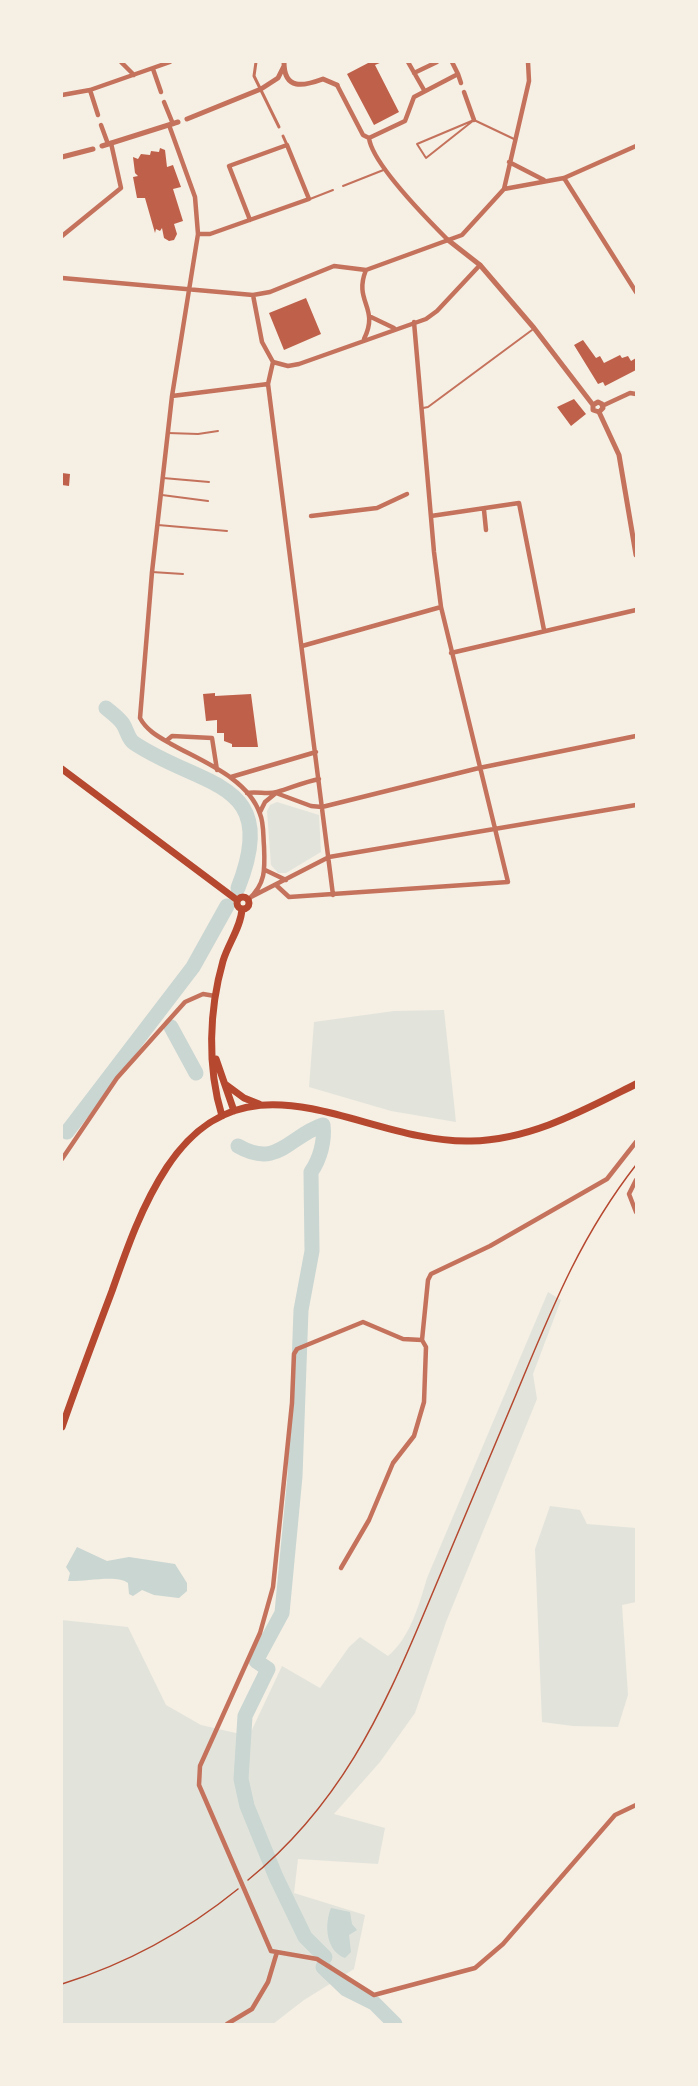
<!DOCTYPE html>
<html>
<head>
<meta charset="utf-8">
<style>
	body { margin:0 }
	#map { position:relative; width:698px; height:2086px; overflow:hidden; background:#f6efe4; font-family:Roboto,sans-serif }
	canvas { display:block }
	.frame { position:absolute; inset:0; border:63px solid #f6efe4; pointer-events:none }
</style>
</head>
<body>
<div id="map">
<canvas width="698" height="2086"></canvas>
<div class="frame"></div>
</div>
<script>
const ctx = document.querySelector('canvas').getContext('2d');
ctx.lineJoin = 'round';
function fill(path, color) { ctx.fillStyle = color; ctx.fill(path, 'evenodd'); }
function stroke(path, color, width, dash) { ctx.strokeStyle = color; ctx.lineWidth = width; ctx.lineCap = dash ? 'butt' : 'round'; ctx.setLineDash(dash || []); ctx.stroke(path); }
const green = new Path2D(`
	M277,802l42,13 2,37 -35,21h-8l-7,-8 -4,-54 3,-6z
	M444,1010l12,112 -65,-11 -82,-24 5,-65 80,-11z
	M548,1292l13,8 -28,74 4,25 -91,223 -31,91 -35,49 -46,52 51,14 -7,36 -80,-5 -4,34 71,22 -11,54 -50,31 -31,24h-211v-404l66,7 38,78 35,20 48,11 33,-70 38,22 29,-41 11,-10 28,19c22,-18 31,-51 39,-78z
	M550,1506l30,4 7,14 49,4v74l-14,3 6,90 -10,32 -45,-1 -31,-4 -7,-173z`);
const water = new Path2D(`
	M77,1547l30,14 22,-4 46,7 12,19v8l-8,7 -25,-3 -12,-5 -9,6 -4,-2 -1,-11c-10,-9 -45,-1 -60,-2l2,-8 -4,-6z
	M331,1908l19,4 2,12 5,6 -8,5 2,17 -6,6c-19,-7 -21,-33 -14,-50z`);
const river = new Path2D(`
	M106,708c6,5 13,10 17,16 4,6 5,15 11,19 69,46 147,36 104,145
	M171,1027l25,46
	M67,1132l126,-165 34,-61
	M238,1146c40,23 51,-10 85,-21 2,16 -3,34 -12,47l1,79 -11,59 -6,166 -13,137 -26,48 12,8 -23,47 -4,63 6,27 29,71 29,60 20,20
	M323,1967l23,22 28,14 21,21`);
const building = new Path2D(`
	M370,62h12l-7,3 24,47 -25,13 -27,-51z
	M160,148l5,2 2,17 6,-2 8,22 -8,2 10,32 -9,3 3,10 -3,6 -5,1 -5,-3 -2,-10 -2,3 -4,-2 -1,4 -10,-35h-8l-4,-21 5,-1 -3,-3 -2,-16 5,2 3,-5 9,1 1,-4 8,1z
	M306,298l15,36 -37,16 -15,-37z
	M583,340l13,18 4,-2 4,7 16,-8 2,3 6,-2 3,5 5,-3v12l-31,16 -2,-4 -5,2 -24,-39z
	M574,399l12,15 -15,12 -14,-19z
	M62,473l8,1 -1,12 -7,-1z
	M215,693v3l36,-2 7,53h-26v-3l-8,-3v-8h-7v-13l-11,1 -3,-27z`);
const path = new Path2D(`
	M248,1880c91,-74 133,-164 177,-269 30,-72 60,-143 90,-214 35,-84 64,-159 121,-232
	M62,1984c64,-20 123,-52 176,-95`);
const service = new Path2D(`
	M474,120l-48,38 -9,-14 57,-24 40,19
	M343,186l43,-17
	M310,199l23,-9
	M423,408l5,-1 104,-77
	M168,433l30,1 20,-3
	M163,478l46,4
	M162,495l46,6
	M158,525l69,6
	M152,572l31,2`);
const pedestrian = new Path2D(`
	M256,62l-2,14 25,51
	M283,136l4,9`);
const minor = new Path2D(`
	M121,62l13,13
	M408,62l16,28
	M153,69l8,23
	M414,73l23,-11
	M458,74l3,9
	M337,85l26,50 6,3c3,25 60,83 79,102
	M90,90l8,25
	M464,92l10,28
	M62,95l28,-5 80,-28
	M164,102l9,22
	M101,125l7,19
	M169,125l26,72 3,37 -26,162 -20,176 -12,146c7,13 19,19 31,26 30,17 77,34 89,70 4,9 3,22 4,32 1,23 2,38 -16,54
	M369,138l36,-17 9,-24 44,-23 -6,-12
	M509,162l35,18
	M564,178l72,114
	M504,189l60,-11 72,-32
	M198,234h12l99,-35 -22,-54 -58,21 21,54
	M62,236l59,-48 -10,-45
	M62,278l191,17 17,-3 64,-26 32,4 96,-35 42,-46 25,-108 -1,-19
	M253,295l9,47 11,20 -5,22 65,511
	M371,317l23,11
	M364,339c16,-32 -11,-37 2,-69
	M273,362l15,4 11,-2 127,-45 11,-8 43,-46
	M172,396l96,-12
	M602,406l28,-13 6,1
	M484,510l2,20
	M311,516l66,-8 30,-14
	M431,516l88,-13 25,127
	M302,646l139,-39
	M451,653l185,-43
	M166,741l6,-5 40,2 5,32
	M231,777l85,-25
	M247,793c10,-2 21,2 30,-1 14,-4 27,-10 42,-13
	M260,812l5,-10 11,-9 35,13 11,1 157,-39 157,-32
	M265,870l21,10
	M276,885l13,12 219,-15 -67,-275 -7,-55 -20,-230
	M251,897l78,-40 307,-52
	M62,1159l55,-81 68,-76 18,-8 12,2
	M636,1180l-7,14 7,18
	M422,1340l-19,-1 -40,-17 -66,27 -3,5 -2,49 -19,184 -13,46 -60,133 -1,19 72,166 46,8 57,36 101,-27 28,-24 112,-129 21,-10
	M422,1340l6,-60 3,-6 59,-28 117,-67 29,-37
	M341,1568l28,-48 24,-57 21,-27 10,-34 2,-55 -4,-7
	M227,2024l25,-15 16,-27 9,-30`);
const tertiary = new Path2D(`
	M284,62c0,29 20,24 39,17l14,6
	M187,119l74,-30 17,-11 6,-12
	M102,146l76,-24
	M62,157l31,-8
	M448,240l32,25 54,63 59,77v5l6,2
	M593,405l5,-3 4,2 1,4 -4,4
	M599,412l20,43 17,100`);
const primary = new Path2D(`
	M62,769l175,131
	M237 903a6 6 0 1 1 12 0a6 6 0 1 1-12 0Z
	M216,1059l18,52
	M225,1084l19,14 15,6
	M222,1116c-15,-49 -13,-106 1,-155 5,-17 18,-34 19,-52
	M62,1427c16,-46 33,-91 50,-136 15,-43 30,-86 55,-124 83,-125 195,-23 304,-26 60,-1 113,-31 165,-57`);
fill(green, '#e2e4dc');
fill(water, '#c9d6d2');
stroke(river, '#c9d6d2', 15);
fill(building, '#bf614a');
stroke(path, '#b5482f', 1.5);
stroke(service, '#c5725c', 2);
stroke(pedestrian, '#c5725c', 3);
stroke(minor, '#c5725c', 4.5);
stroke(tertiary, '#c5725c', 5);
stroke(primary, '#b5482f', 7);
</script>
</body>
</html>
